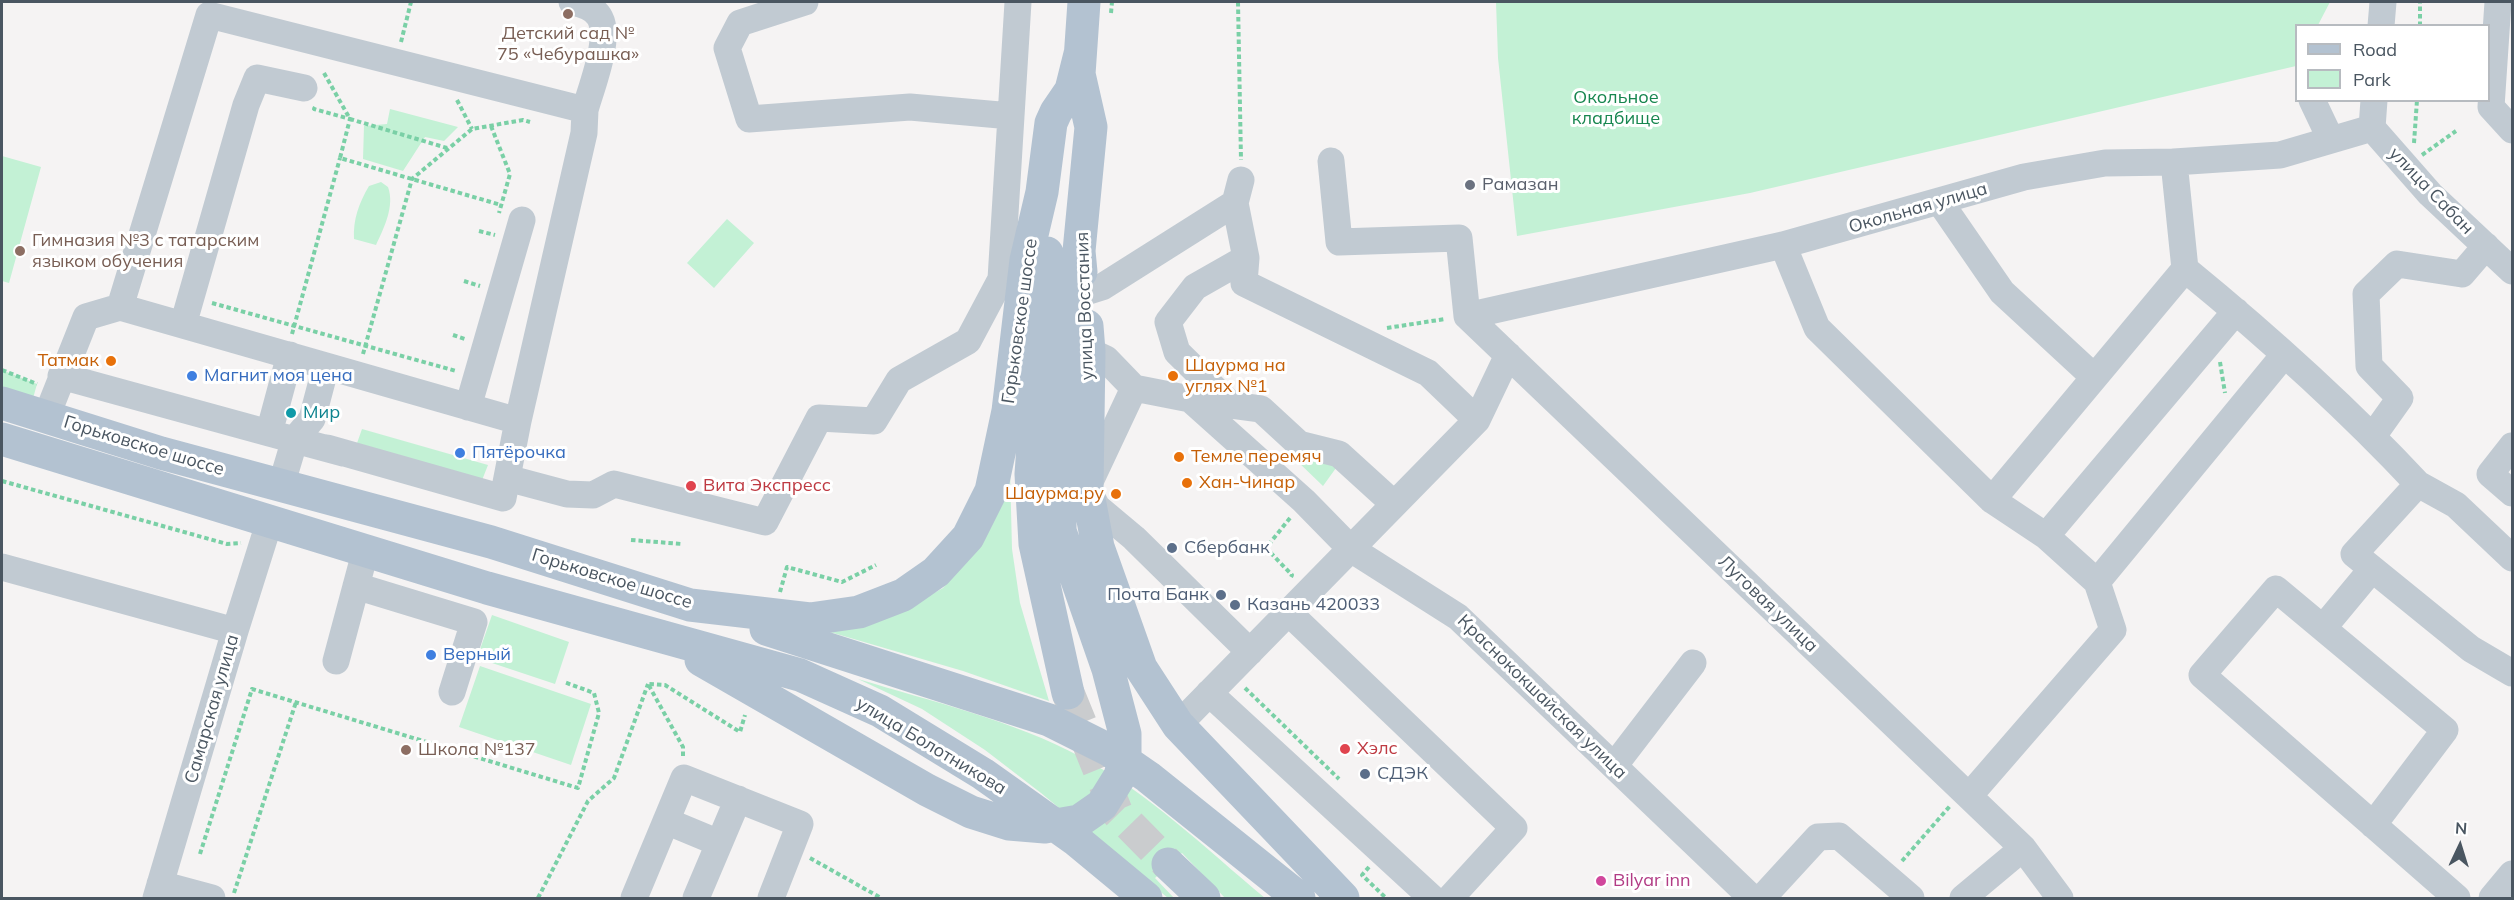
<!DOCTYPE html>
<html>
<head>
<meta charset="utf-8">
<style>
	body { margin:0 }
	#map { position:relative; width:2514px; height:900px; overflow:hidden; background:#f5f3f3; font-family:Mulish,sans-serif }
	canvas { display:block }
	.frame { position:absolute; inset:0; border:3px solid #4a5661; pointer-events:none }
	.legend { position:absolute; left:2295px; top:24px; width:195px; height:78px; box-sizing:border-box; background:#fff; border:2px solid #b7bbc0; margin:0; padding:8px 10px; list-style:none; font-size:18px; color:#4a5661 }
	.legend li { display:flex; align-items:center; gap:12px; height:30px }
	.legend b { width:30px; border:2px solid #b7bbc0 }
	.north { position:absolute; left:2430px; top:816px; width:60px; height:60px; -webkit-text-stroke:4px #fff; paint-order:stroke; rotate:4deg; font-size:16px; font-weight:700; line-height:24px; text-align:center; color:#4a5661 }
	.north::after { content:''; display:block; margin:auto; width:21px; height:27px; background:#4a5661; clip-path:polygon(50% 0,100% 100%,50% 72%,0 100%) }
</style>
</head>
<body>
<div id="map">
<canvas width="2514" height="900"></canvas>
<div class="frame"></div>
<ul class="legend">
<li><b style="height:8px;background:#b3c2d1"></b>Road</li>
<li><b style="height:16px;background:#c3f1d5"></b>Park</li>
</ul>
<div class="north">N</div>
</div>
<script>
const ctx = document.querySelector('canvas').getContext('2d');
ctx.lineJoin = 'round';
function fill(path, color) { ctx.fillStyle = color; ctx.fill(path, 'evenodd'); }
function stroke(path, color, width, dash) { ctx.strokeStyle = color; ctx.lineWidth = width; ctx.lineCap = dash ? 'butt' : 'round'; ctx.setLineDash(dash || []); ctx.stroke(path); }
function drawText(font, color, halo, rows, align = 'center') {
  ctx.font = font + ' Mulish,sans-serif'; ctx.lineWidth = 6; ctx.setLineDash([]); ctx.textBaseline = 'middle'; ctx.strokeStyle = halo; ctx.fillStyle = color; for (const [text, x, y, turn = 0] of rows) {
    ctx.save(); ctx.translate(x, y); ctx.rotate((+turn || 0) * Math.PI / 180); ctx.textAlign = isNaN(turn) ? turn : align; if (halo) ctx.strokeText(text, 0, 0); ctx.fillText(text, 0, 0); ctx.restore();
  }
}
const green = new Path2D(`
	M1496,2h834l-12,23 -22,1v40l-546,127 -233,43 -19,-178z
	M390,109l68,18 -14,14 -19,-4 -22,34 -40,-12 1,-33 23,-2z
	M2,156l39,11 -32,116 -7,-2z
	M381,182l7,5c7,19 -4,41 -12,58l-22,-6c-1,-20 5,-36 15,-53z
	M727,219l27,24 -40,45 -27,-25z
	M2,370l35,14 -5,18 -30,-9z
	M362,429l126,36 -13,33 -125,-35z
	M1305,449l31,19 -13,18 -27,-26z
	M1010,470l2,79 8,54 29,98 -86,-30 -140,-41 89,-25 31,-17 34,-40z
	M492,615l77,27 -14,42 -78,-26z
	M480,666l111,38 -20,61 -112,-38z
	M858,679c72,22 157,42 223,78 68,36 125,92 184,141h-40l-43,-45 -27,25 19,20h-6l-127,-105 -56,-43 -63,-41z`);
const majorTunnel = new Path2D(`
	M1068,693l48,118 52,53`);
const path = new Path2D(`
	M1238,2l3,158
	M1111,13l1,-11
	M2420,26v-24
	M401,42l10,-40
	M324,73l26,46 97,29
	M457,100l15,29
	M315,107l-1,2 36,10 -10,39 161,47
	M491,126l19,48 -11,39
	M2414,143l3,-43
	M2422,155l34,-24
	M479,231l16,4
	M464,281l16,5
	M212,303l244,68
	M1387,328l58,-9
	M292,334l48,-176
	M453,335l12,4
	M363,354l49,-175 60,-50 51,-9 7,2
	M2220,362l5,31
	M2,370l35,14
	M2,481l225,63 14,-1
	M1290,518l-24,30 26,27 -1,2
	M631,540l51,4
	M780,592l7,-25 55,15 34,-17
	M1245,688l94,91
	M683,756v-9l-35,-63 17,1 75,47 5,-17
	M200,854l52,-165 326,99 21,-75 -5,-20 -30,-11
	M810,858l71,40
	M1902,861l48,-55
	M1369,867l-7,8 24,23
	M234,893l62,-191
	M538,898l50,-97 26,-23 34,-94`);
const minor = new Path2D(`
	M572,2c10,2 23,6 28,16 11,21 -9,70 -15,92
	M805,2l-65,21 -13,25 22,71 161,-12 101,9
	M2498,2l-7,105 21,23
	M2381,26l2,-24
	M2312,100l19,40
	M2374,100l-2,28 58,66 82,77
	M1331,161l8,81 120,-4 8,78
	M2174,162l11,107c82,67 161,138 233,215l-64,70 117,95 41,24
	M1241,180l-6,23 11,55 -2,25 184,90 49,47
	M1940,202l62,90 92,85
	M1783,245l34,83 175,172
	M1246,258l-51,29 -27,35 9,30 54,53 30,4 38,35 40,10 55,50
	M1083,293l19,-6 133,-84
	M1467,316l316,-71 241,-68 81,-14 69,-1 106,-7 92,-27
	M1467,316l556,532 37,50
	M183,325l63,-220 11,-27 47,10
	M1089,351l17,8 28,29 56,11 114,102 47,48 107,68 294,281
	M290,355l-21,78 74,20
	M61,376l208,57
	M1134,388l-47,100 10,19 37,31 116,114
	M468,407l54,-187
	M47,415l39,-98 34,-10
	M2373,436l27,-38 -31,-32 -3,-72 31,-30 65,10 24,-28
	M2512,446l-22,28 22,19
	M327,448l176,50 15,-77 66,-288 1,-23 -376,-95 -89,292 398,114
	M507,478l60,16 26,1 21,-11 151,38 54,-104 55,3 25,-41 69,-39 33,-62 17,-277
	M2418,484l38,21 56,53
	M281,486l14,-47 17,-20 14,-53
	M2046,536l-54,-36 193,-231
	M2,567l233,64
	M2097,582l-51,-46 190,-225
	M356,586l118,36 -22,70
	M1289,613l225,215 -64,70
	M2323,628l49,-59
	M336,661l30,-112
	M1209,693l223,205
	M1178,725l299,-305 31,-65
	M1614,766l79,-103
	M1969,796l144,-166 -16,-48 187,-227
	M666,821l53,22
	M2373,825l72,-95 -169,-141 -74,86 255,223
	M160,884l52,14
	M156,898l79,-267 35,-111
	M634,898l50,-120 116,46 -29,74
	M696,898l42,-99
	M1762,898l56,-61 21,-1 72,62
	M1963,898l60,-50
	M2492,898l20,-24`);
const major = new Path2D(`
	M1047,253l-16,221 4,70 33,149
	M1081,272l-2,-21 12,-124 -12,-53 5,-72
	M1087,326l2,25 -2,137 11,59 43,121 37,57 165,173
	M2,403l159,50 330,89 199,63 120,14 49,-7 44,-17 33,-23 32,-35 23,-46 17,-80 18,-151 16,-68 9,-69 5,-11 15,-22 9,-36
	M2,439l485,149 313,87 80,36 103,63 93,66 70,58
	M766,629l283,91 60,30 39,27 151,121
	M701,660l226,130 44,22 38,12 36,3 34,-6 23,-16 18,-29 5,-20v-22l-17,-65 -48,-138v-89l12,-159 7,-32
	M1168,864l36,34`);
const markers = [
	[568,14,6,"#8d6e63"],
	[1470,185,6,"#6b7280"],
	[20,251,6,"#8d6e63"],
	[111,361,6,"#e8710a"],
	[192,376,6,"#3f7fe0"],
	[1173,376,6,"#e8710a"],
	[291,413,6,"#0f9aa8"],
	[460,453,6,"#3f7fe0"],
	[1179,457,6,"#e8710a"],
	[1187,483,6,"#e8710a"],
	[691,486,6,"#e0444e"],
	[1116,494,6,"#e8710a"],
	[1172,548,6,"#5c6f8a"],
	[1221,595,6,"#5c6f8a"],
	[1235,605,6,"#5c6f8a"],
	[431,655,6,"#3f7fe0"],
	[1345,749,6,"#e0444e"],
	[406,750,6,"#8d6e63"],
	[1365,774,6,"#5c6f8a"],
	[1601,881,6,"#d1479c"]
];
const educationNames = [
	["Детский сад №",568,34,"center"],
	["75 «Чебурашка»",568,55,"center"],
	["Гимназия №3 с татарским",32,241],
	["языком обучения",32,262],
	["Школа №137",418,750]
];
const parkNames = [
	["Окольное",1616,98],
	["кладбище",1616,119]
];
const worshipNames = [
	["Рамазан",1482,185]
];
const streetNames = [
	["улица Сабан",2431,191,46],
	["Окольная улица",1918,208,-16],
	["улица Восстания",1085,306,-92],
	["Горьковское шоссе",1020,321,-82],
	["Горьковское шоссе",144,446,17],
	["Горьковское шоссе",612,579,17],
	["Луговая улица",1768,604,44],
	["Краснококшайская улица",1542,697,44],
	["Самарская улица",212,709,-74],
	["улица Болотникова",931,746,31]
];
const foodNames = [
	["Татмак",99,361,"right"],
	["Шаурма на",1185,366],
	["углях №1",1185,387],
	["Темле перемяч",1191,457],
	["Хан-Чинар",1199,483],
	["Шаурма.ру",1104,494,"right"]
];
const shopNames = [
	["Магнит моя цена",204,376],
	["Пятёрочка",472,453],
	["Верный",443,655]
];
const cultureNames = [
	["Мир",303,413]
];
const healthNames = [
	["Вита Экспресс",703,486],
	["Хэлс",1357,749]
];
const serviceNames = [
	["Сбербанк",1184,548],
	["Почта Банк",1209,595,"right"],
	["Казань 420033",1247,605],
	["СДЭК",1377,774]
];
const hotelNames = [
	["Bilyar inn",1613,881]
];
fill(green, '#c3f1d5');
stroke(majorTunnel, '#caccce', 33, [33, 16]);
stroke(path, '#7ad0a6', 4, [4.5, 3]);
stroke(minor, '#c1cad2', 27);
stroke(major, '#b3c2d1', 33);
for (const [x, y, r, color] of markers) { const dot = new Path2D(); dot.arc(x, y, r, 0, 2 * Math.PI); ctx.fillStyle = color; ctx.fill(dot); stroke(dot, '#fff', 2); }
drawText('18px', '#785e54', '#fff', educationNames, 'left');
drawText('18px', '#17864f', '#fff', parkNames);
drawText('18px', '#5b616d', '#fff', worshipNames, 'left');
drawText('18px', '#4a5661', '#fff', streetNames);
drawText('18px', '#c56008', '#fff', foodNames, 'left');
drawText('18px', '#366cbe', '#fff', shopNames, 'left');
drawText('18px', '#0d838f', '#fff', cultureNames, 'left');
drawText('18px', '#be3a42', '#fff', healthNames, 'left');
drawText('18px', '#4e5e75', '#fff', serviceNames, 'left');
drawText('18px', '#b23c85', '#fff', hotelNames, 'left');
</script>
</body>
</html>
